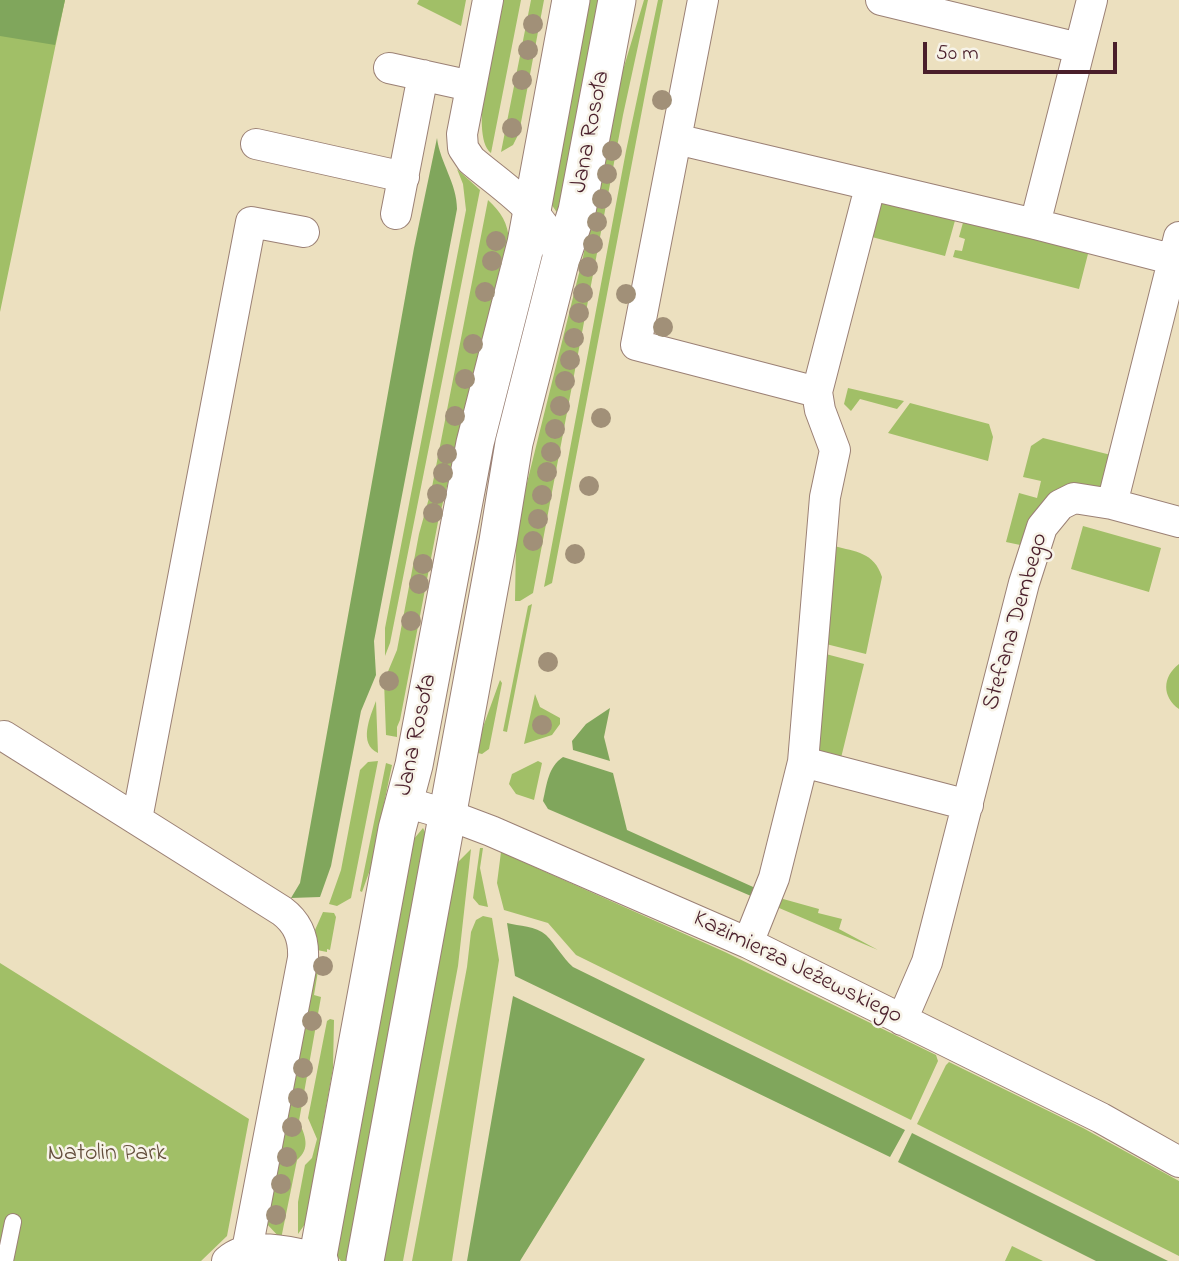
<!DOCTYPE html>
<html>
<head>
<meta charset="utf-8">
<style>
	body { margin:0 }
	#map { position:relative; width:1179px; height:1261px; overflow:hidden; background:#ece0bf; font-family:"Indie Flower",sans-serif }
	canvas { display:block }
	.scale { position:absolute; left:923px; top:42px; width:194px; height:32px; box-sizing:border-box; border:4px solid #4a1f2b; border-top:0; padding-left:9px; font-size:21px; line-height:24px; white-space:nowrap; color:#4a1f2b; -webkit-text-stroke:5px #f7f3e8; paint-order:stroke }
</style>
</head>
<body>
<div id="map">
<canvas width="1179" height="1261"></canvas>
<div class="scale">50 m</div>
</div>
<script>
const ctx = document.querySelector('canvas').getContext('2d');
ctx.lineJoin = 'round';
function fill(path, color) { ctx.fillStyle = color; ctx.fill(path, 'evenodd'); }
function stroke(path, color, width, dash) { ctx.strokeStyle = color; ctx.lineWidth = width; ctx.lineCap = dash ? 'butt' : 'round'; ctx.setLineDash(dash || []); ctx.stroke(path); }
function drawText(font, color, halo, rows, align = 'center') {
  ctx.font = font + ' "Indie Flower",sans-serif'; ctx.lineWidth = 5; ctx.setLineDash([]); ctx.textBaseline = 'middle'; ctx.strokeStyle = halo; ctx.fillStyle = color; for (const [text, x, y, turn = 0] of rows) {
    ctx.save(); ctx.translate(x, y); ctx.rotate((+turn || 0) * Math.PI / 180); ctx.textAlign = isNaN(turn) ? turn : align; if (halo) ctx.strokeText(text, 0, 0); ctx.fillText(text, 0, 0); ctx.restore();
  }
}
const green = new Path2D(`
	M0,0h65l-65,312z
	M419,0h47l-5,26 -44,-22z
	M501,0h20l-30,153c-23,-18 4,-125 10,-153z
	M531,0h13l-25,133 -6,12 -12,7z
	M588,0h13l-43,214 -9,-13z
	M644,0h4l-25,115 -90,478 -13,8h-5l1,-59 7,-43 60,-242 31,-157z
	M658,0h5l-111,583 -8,4 82,-436z
	M457,169l23,21 -90,453 -5,13v-28l81,-418 -3,-26z
	M488,200c13,12 20,23 21,41l-71,281 -38,198 -3,7v10l-11,-2 -2,-54 13,-31 22,-116 13,-47z
	M879,201l77,16 -11,39 -77,-20z
	M964,219l125,31 -10,39 -126,-32 2,-7 7,1 3,-12 -6,-2z
	M848,388l56,13 -7,8 -37,-10 -9,12 -7,-7z
	M910,403l79,21 4,13 -5,24 -100,-28z
	M1043,438l72,18 -7,26c-11,8 -19,7 -32,7 -38,0 -42,27 -51,57l-19,-4 13,-49 18,5 4,-17 -18,-4 8,-31z
	M1083,526l78,22 -12,44 -78,-23z
	M834,546c22,6 40,6 48,31l-16,77 -44,-11z
	M532,604l-25,128 -4,-1 25,-125z
	M822,653l42,11 -24,98 -20,-7 -5,-14z
	M1179,664v45c-17,-12 -17,-32 0,-45z
	M500,680l2,3 -13,66 -7,5 -8,-2z
	M535,694l5,13 20,11v6l-8,11 -28,9z
	M376,701l2,52c-20,-9 -8,-36 -2,-52z
	M378,761l-27,137 -14,8 -8,-2 12,-34 19,-100 8,-8z
	M538,761l4,2 -8,37 -18,-6 -7,-10 3,-10z
	M386,763l6,2 -21,102 -9,25 -2,-1z
	M423,828l3,6 -79,427h-6l-5,-6 77,-415z
	M480,848h3l-3,20 8,39 -9,-2 -6,-7z
	M471,849l-13,117 -55,295h-22l76,-398z
	M501,852l224,100 211,103 2,6 -27,59 -335,-165 -28,-32 -44,-13 -7,-27z
	M776,897l43,12 -1,4 24,6 -3,10 39,21 -106,-45z
	M323,912l11,1 2,4 -6,33 -3,-1v3l-10,-2 -2,-20z
	M483,916l9,2 7,42 -47,301h-40l55,-294 4,-35 5,-12z
	M315,958l10,2 3,5 -2,7 -8,-1 -4,24 7,2 -22,124c6,15 12,27 -2,39l-16,79 -15,-16z
	M0,963l249,156 -22,117 -26,25h-201z
	M330,1019l4,1 -1,48 -28,156 -7,10v-32l7,-37 7,-7 5,-19 -9,-21 19,-97z
	M949,1062l134,66 96,53v75l-262,-132 29,-59z
	M1012,1246l31,15h-38z`);
const forest = new Path2D(`
	M0,0h65l-10,45 -55,-9z
	M437,138c3,25 20,45 20,71l-83,432 2,34 -15,36 -30,155 -11,31 -29,1 9,-15 114,-635z
	M610,708l-6,29 6,24 -37,-11 -1,-9 14,-17z
	M563,757l50,16 14,57 135,61 -4,8 -210,-90 -5,-8c4,-17 5,-34 20,-44z
	M507,923c12,3 29,3 39,12 10,10 16,22 27,32l332,163 -15,27 -375,-181z
	M513,996l132,63 -125,202h-53z
	M912,1133l256,128h-72l-198,-99z`);
const service = new Path2D(`
	M5,1261l8,-39`);
const minor = new Path2D(`
	M488,0l-26,134 1,14 8,12c34,29 80,56 89,102
	M703,0l-67,345 181,47 53,-205
	M881,0l198,48
	M389,68l82,18
	M676,139l359,85 144,37
	M256,144l148,33
	M396,214l27,-139
	M1035,224l57,-224
	M1112,504l67,-267
	M4,736l278,175c16,12 22,27 21,47l-56,292
	M803,762l165,43
	M405,802l41,12 45,17 257,112 353,175 78,44
	M137,819l114,-597 53,10
	M748,943l26,-65 29,-116 22,-265 10,-47 -15,-40 -3,-18
	M902,1020l25,-58 97,-379 18,-56 18,-22 14,-7 38,6 67,18
	M227,1261c24,-21 62,-8 90,-4l6,4`);
const tertiary = new Path2D(`
	M317,1261l80,-432 17,-64 61,-322 51,-200 45,-243
	M365,1261l133,-720 16,-98 46,-181 17,-51 40,-211`);
const trees = [
	[533,24],
	[528,50],
	[522,80],
	[662,100],
	[512,128],
	[612,151],
	[607,174],
	[602,199],
	[597,222],
	[496,241],
	[593,244],
	[492,261],
	[588,267],
	[485,292],
	[583,293],
	[626,294],
	[579,313],
	[663,327],
	[574,338],
	[473,344],
	[570,360],
	[465,379],
	[565,381],
	[560,406],
	[455,416],
	[601,418],
	[555,429],
	[551,452],
	[447,454],
	[547,472],
	[443,473],
	[589,486],
	[437,494],
	[542,495],
	[433,513],
	[538,519],
	[533,541],
	[575,554],
	[423,564],
	[419,584],
	[411,621],
	[548,662],
	[389,681],
	[542,725],
	[323,966],
	[312,1021],
	[303,1068],
	[298,1098],
	[292,1127],
	[287,1157],
	[281,1184],
	[276,1215]
];
const streetNames = [
	["Jana Rosoła",592,132,-79],
	["Stefana Dembego",1017,622,-74],
	["Jana Rosoła",418,735,-78],
	["Kazimierza Jeżewskiego",797,969,26]
];
const parkNames = [
	["Natolin Park",107,1155]
];
fill(green, '#a1bf67');
fill(forest, '#80a65c');
stroke(service, '#9b8075', 18);
stroke(minor, '#9b8075', 32);
stroke(tertiary, '#9b8075', 39);
stroke(service, '#fff', 16);
stroke(minor, '#fff', 30);
stroke(tertiary, '#fff', 37);
ctx.fillStyle = '#a19078';
for (const [x, y] of trees) { ctx.beginPath(); ctx.arc(x, y, 10, 0, 2 * Math.PI); ctx.fill(); }
drawText('24px', '#4a1f2b', '#f7f3e8', streetNames);
drawText('24px', '#644f3d', '#f7f3e8', parkNames);
</script>
</body>
</html>
